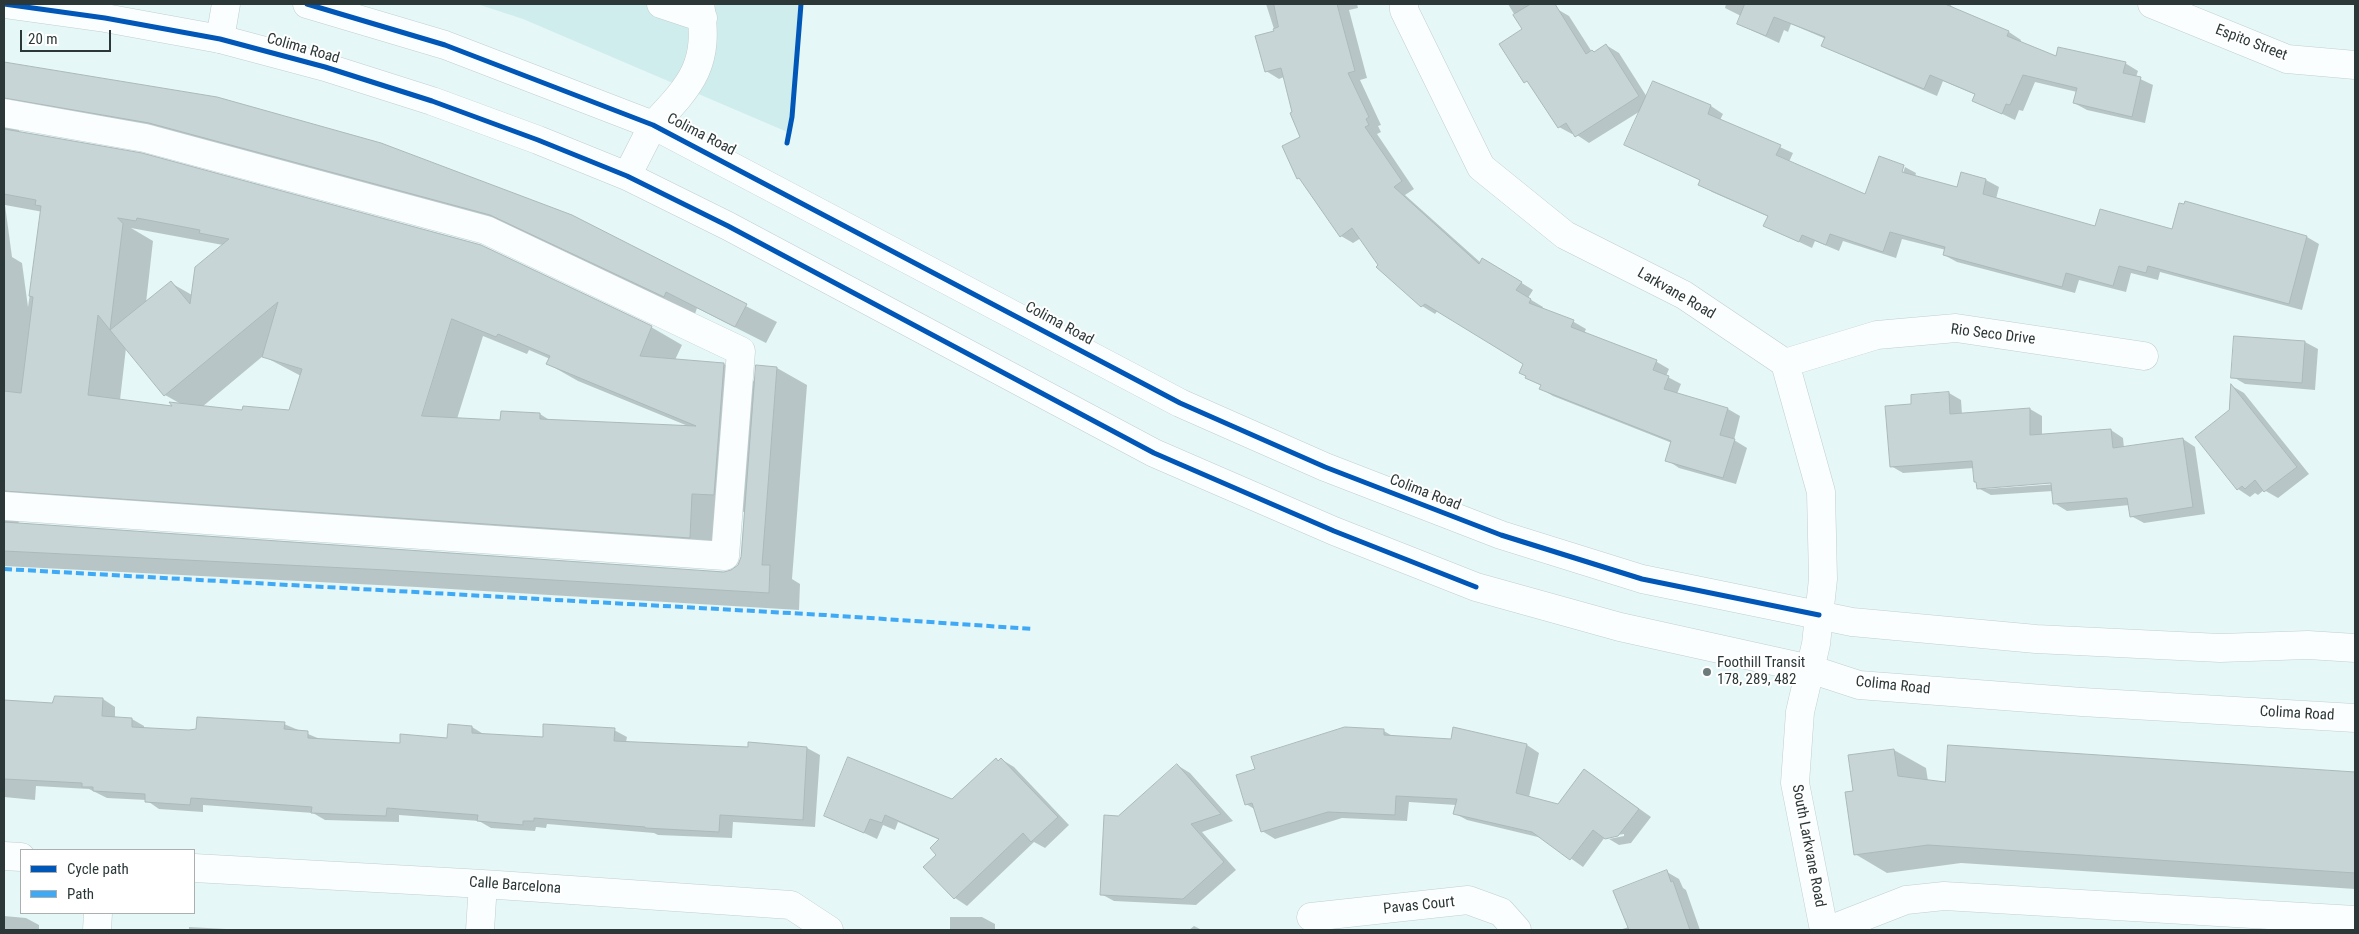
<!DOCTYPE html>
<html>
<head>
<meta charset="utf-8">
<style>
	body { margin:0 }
	#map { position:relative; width:2359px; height:934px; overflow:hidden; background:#e6f7f8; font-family:"Roboto Condensed",sans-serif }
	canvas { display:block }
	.frame { position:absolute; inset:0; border:5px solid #2c3838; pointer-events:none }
	.legend { position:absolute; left:20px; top:849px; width:175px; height:65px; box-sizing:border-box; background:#fff; border:1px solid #abafaf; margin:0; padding:6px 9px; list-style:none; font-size:15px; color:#2c3838 }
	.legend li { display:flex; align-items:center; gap:10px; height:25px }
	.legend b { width:25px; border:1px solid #abafaf }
	.scale { position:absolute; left:20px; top:30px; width:91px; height:22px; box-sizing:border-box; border:2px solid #2c3838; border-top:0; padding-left:6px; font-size:15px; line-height:18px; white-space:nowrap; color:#2c3838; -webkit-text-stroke:4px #fff; paint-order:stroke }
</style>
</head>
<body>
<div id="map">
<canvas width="2359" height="934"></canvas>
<div class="frame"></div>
<ul class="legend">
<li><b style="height:6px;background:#0057b8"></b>Cycle path</li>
<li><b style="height:6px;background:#3fa9f5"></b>Path</li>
</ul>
<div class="scale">20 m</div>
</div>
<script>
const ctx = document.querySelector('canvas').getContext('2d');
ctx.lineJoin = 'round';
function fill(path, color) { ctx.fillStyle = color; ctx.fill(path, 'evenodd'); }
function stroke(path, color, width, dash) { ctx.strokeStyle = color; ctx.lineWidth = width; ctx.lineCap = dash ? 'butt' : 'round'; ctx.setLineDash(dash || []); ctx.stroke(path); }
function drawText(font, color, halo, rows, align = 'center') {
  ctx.font = font + ' "Roboto Condensed",sans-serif'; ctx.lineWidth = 4; ctx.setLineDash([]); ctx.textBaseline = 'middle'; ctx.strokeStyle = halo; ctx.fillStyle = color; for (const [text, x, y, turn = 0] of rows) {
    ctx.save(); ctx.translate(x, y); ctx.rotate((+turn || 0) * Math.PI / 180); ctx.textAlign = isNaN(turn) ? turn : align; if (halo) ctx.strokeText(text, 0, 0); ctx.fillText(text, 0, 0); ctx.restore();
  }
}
const built = new Path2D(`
	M477,4h325l-10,130 -269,-115z`);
const shadow = new Path2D(`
	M1266,4h91l1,4 -9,2 18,68 -7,2 21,45 -3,1 3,6 -4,2 37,55 -9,6 76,68 2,-4 50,31 -5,8 15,9 -1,2 32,13 12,7 -2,5 73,28 12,7 -3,7 15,8 -4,10 51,15 12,7 -6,24 13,8 -11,36 -57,-16 -12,-8 5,-17 -119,-47 -12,-7 1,-3 -16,-8 -2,-14 -86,-54 -3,4 -13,-8 -44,-39 2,-2 -19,-27 -8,5 -12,-7 -38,-55 -5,-3 4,-40 -18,-61 -5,2 -13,-8 9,-39z
	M1508,4h31l-5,30 -12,-7z
	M1726,4h223l9,7 51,21 12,8 -1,3 37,15 68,5 13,8 -2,6 17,8 -8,38 -58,-13 -13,-7 3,-11 -42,-10 -12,29 -4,-1 -4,10 -42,-20 3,-5 -33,-14 -6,15 -40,-17 -61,-27 -13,-7 3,-6 -35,-15 -3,8 -4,-2 -5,13 -41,-19 3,-8 -16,-8z
	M1557,9l12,7 23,36 2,1 12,-8 13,8 28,44 7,-15 57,24 12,8 -3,6 73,33 -4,9 77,34 14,-38 25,8h-3l-1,13 4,-12 11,6 -1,4 42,11 5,-15 24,7 13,7 -3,12 100,28 211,10 12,7 -17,66 -142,-38 -2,8 -27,-7 -5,19 -47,-12 -4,13 -118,-31 -13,-7 2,-5 -44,-11 -6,19 -53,-17 -4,10 -24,-10 -3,7 -47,-22 4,-9 -57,-25 -12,-8 1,-4 -75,-35 16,-35 -53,33 -15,-10 -2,1 -13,-7z
	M4,64l213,35 355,118 205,105 -11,21 -69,-35 -2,6 -173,-82 -341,-92 -162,-12v5l632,194 31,18 -7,15 49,4 32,18 1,-16 20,2 30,17 -15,194 8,5 -1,26 -382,-23 -413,-21zM5,205l109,20 -76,13 -10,69 -6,-44 -10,-6zM131,228l92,17 -31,50 -21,-12 -25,20 7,-62zM483,336l44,18 2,-4 21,9 -2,5 30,17 110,45 -137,-5 -11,-7 -39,7 -44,-2zM126,348l39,47 16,9 -6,3 -55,-7zM263,356l38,20 -11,35h-47l-41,-4zM723,510l22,2 -3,45 -3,9 -7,5 -8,2 -706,-49 3,-9 699,40z
	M2236,337l69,5 13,7 -3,41 -70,-6 -12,-7z
	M2232,386l12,7 65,81 -31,24 -14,-8 -6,5 -3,-2 -5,4 -12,-8 -8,-78z
	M1949,393l12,7 1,14 68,-5 12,7v20l69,-6 12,8 1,10 59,-9 12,8 10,67 -61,9 -13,-7 -1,-11 -63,6 -13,-8 -1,-12 -62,4 -13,-7 -4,-20 -71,5 -12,-7 21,-60zM2057,482l1,2 -72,5v-2z
	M103,699l12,8v11l17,1 12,7v3l45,2 95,-7 36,15 81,5 47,-5 24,-12 13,8 59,4 70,-9 13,7 -1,5 123,7v-6l58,5 13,7 -5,72 -82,-5 -1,16 -74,-3 -4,-2 -107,-9 -1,4 -10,-1 -1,4 -44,-3 -12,-7 -80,-6v7l-74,-2 -12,-7 -110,-8v7l-44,-3 -13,-9 -39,-2 -18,-9 -53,-3 -1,14 -31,-3v-95l49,3z
	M1384,731l10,6 133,8 12,8 -10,44 29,8 27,-35 66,47 -20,26 -12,2 -10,-6 15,-3v-2l-19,3 -22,30 -41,-29 -75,-18 -13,-7 2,-8 -47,-3 -2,19 -65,-3 -67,21 -13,-8 -6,-21 -10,-6z
	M1949,746l406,27v116l-394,-26 -74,10 -32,-19 -1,-62 40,-42 32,18 2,13 18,2z
	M1001,759l13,8 55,58 -24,23 -11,-6 -67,64 -12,-8 -30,-31 13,-12 2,-15 -42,-18 -3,8 -12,-5 -6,14 -52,-24 128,-15z
	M1177,765l13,8 43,48 -31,11 34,38 -40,35 -82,-4 -13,-7 17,-77z
	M1667,872l12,7 4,9 3,2 14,40h-81l10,-3z
	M4,916l22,2 13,7v5h-35z
	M950,917h32l13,7v6h-45z
	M1194,926l8,4h-13z
	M189,927l55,3h-55z`);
const building = new Path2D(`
	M1274,4h63l18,67 -7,2 21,44 -3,2 3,6 -4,2 37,54 -8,6 85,77 3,-6 40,24 -6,8 15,9 -2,4 45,17 -3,7 86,33 -4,10 16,6 -5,13 64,19 -8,27 15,4 -12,39 -58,-17 6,-20 -132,-52 2,-4 -16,-7 1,-2 -7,-3 4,-9 -98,-60 -4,3 -45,-40 2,-2 -26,-37 -12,9 -41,-59 -2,1 -15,-33 18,-9 -10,-24 2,-1 -11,-44 -16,4 -10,-36 19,-5 -1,-2 5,-2z
	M1531,4h24l31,50 6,-4 2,2 12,-8 33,52 -64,41 -9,-14 -8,5 -31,-47 -3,2 -25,-39 23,-15 -9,-14z
	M1745,4h200l64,27 -2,5 49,20 2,-9 68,15 -3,11 18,4 -9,40 -59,-14 4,-15 -54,-13 -13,30 -4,-1 -4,10 -30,-13 3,-7 -45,-19 -6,14 -41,-17 -62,-26 4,-9 -51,-20 -8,19 -29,-12z
	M4,62l213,35 164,46 191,72 175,89 -12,23 -69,-35 -2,5 -174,-82 -341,-92 -145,-25z
	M1653,81l58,24 -3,9 73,31 -5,10 89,39 14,-38 25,9 -2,7 55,15 4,-15 25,7 -3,15 112,32 5,-17 72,20 7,-26 5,1 1,-3 122,35 -18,68 -141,-38 -2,7 -27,-7 -6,20 -47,-13 -4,14 -119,-32 2,-8 -55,-15 -7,20 -53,-18 -4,11 -24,-10 -3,7 -36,-16 5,-10 -70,-31 2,-5 -76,-35z
	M4,129l138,24 339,92 171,81 -12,30 84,7 -10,132 -22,-1 -2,44 -686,-47v-100l17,2 12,-96 -4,-1 12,-90 -6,-1 1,-5 -32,-6zM118,218l18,3 1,-3 63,12 -1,3 30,6 -34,28 -5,37 -19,-23 -61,49 54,66 114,-94 -16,55 40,12 -13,41 -46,-4 -1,4 -73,-8 3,4 -84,-11 10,-80 12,15 13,-106zM452,319l44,18 2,-3 52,22 -4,8 150,62 -156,-7v-6l-39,-2 -1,9 -78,-4z
	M2234,336l71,5 -3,42 -71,-5z
	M756,365l21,2 -15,198h8l-1,28 -383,-23 -382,-19v-29l720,50 7,-2 7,-5 3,-8z
	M2231,384l66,83 -33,25 -9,-12 -10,9 -3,-3 -5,4 -42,-53 34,-27z
	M1949,392l1,22 80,-6v27l81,-6 2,19 70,-10 10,69 -63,10 -3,-19 -74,6 -2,-21 -74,6 -1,-7h-2l-2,-21 -82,6 -5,-61 26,-2v-9z
	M55,696l48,2 -1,18 30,2v9l57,3 7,-1 1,-12 88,5 -1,7 24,2v7l92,5v-9l47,4 1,-14 24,2v7l71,4v-13l72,4 -1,13 134,6v-5l59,5 -4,73 -83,-5 -1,17 -74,-4v-1l-111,-9v3h-11v4l-46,-4 1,-6 -91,-7 -1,8 -30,-1 -45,-2 1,-6 -121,-9 -1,7 -45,-3v-8l-52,-3v-4h-11v-4l-78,-4v-79l48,3z
	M1345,727l39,2v6l67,4 2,-12 74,17 -11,49 42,11 26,-35 55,40 -21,27 -13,3 -12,-9 -23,30 -38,-28 -79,-18 4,-15 -61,-3 -1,19 -67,-3 -67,20 -9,-29 -7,2 -9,-30 19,-6 -4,-12z
	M1948,745l407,27v101l-427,-28 -74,10 -9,-63 8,-1 -5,-36 46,-6 4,27 47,6z
	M848,757l104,42 44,-41 2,3 3,-3 57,59 -27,25 -8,-9 -69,66 -31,-32 13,-12 -6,-7 9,-9 -54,-24 -3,8 -12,-4 -6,14 -40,-17z
	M1177,764l44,50 -30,10 33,38 -41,37 -83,-4 4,-80 14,1z
	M1667,870l4,12 2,-1 17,49h-61l-16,-39z`);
const minor = new Path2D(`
	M661,4l42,14
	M1404,4v6l77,157 84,68 119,60 101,68 36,129 2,87 -7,65 -16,68 -5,71 29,147
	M2152,4l135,55 68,6
	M220,39l6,-35
	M4,113l141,25 341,92 255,121 -16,205 -721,-50
	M653,125c40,-42 57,-61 47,-121
	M1785,363l92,-28 79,-7 188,28
	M4,856l17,1
	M194,868l289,16 308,21 38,25
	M1311,917l157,-17 33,12 16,18
	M97,930l1,-17
	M480,930l3,-46
	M1829,930l77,-30 38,-4 411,24`);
const major = new Path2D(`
	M4,4l101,14 115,21 105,28 107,34 106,39 89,36 101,50 426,227 180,78 142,56 144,40 190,42 49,16 223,17 273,16
	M307,4l138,41 208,80 527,278 145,64 176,68 141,44 210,43 184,17 184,9 88,-3 47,3
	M627,176l26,-51`);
const quiet = new Path2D(`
	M4,569l821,46 208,14`);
const cycleway = new Path2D(`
	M4,4l101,14 115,21 105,28 107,34 106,39 89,36 101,50 426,227 180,78 142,56
	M307,4l138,41 208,80 527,278 145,64 176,68 141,44 177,36
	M787,143l5,-26 9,-113`);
const markers = [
	[1707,672,5,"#6d7b7b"]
];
const streetNames = [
	["Espito Street",2251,43,21],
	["Colima Road",303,49,16],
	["Colima Road",701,135,27],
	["Larkvane Road",1676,294,30],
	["Colima Road",1059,324,28],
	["Rio Seco Drive",1993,335,7],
	["Colima Road",1425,493,21],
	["Colima Road",1893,686,6],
	["Colima Road",2297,714,3],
	["South Larkvane Road",1808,846,79],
	["Calle Barcelona",515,886,4],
	["Pavas Court",1419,906,-6]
];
const poiNames = [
	["Foothill Transit",1717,663],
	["178, 289, 482",1717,680]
];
fill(built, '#d0edee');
fill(shadow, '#0003');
fill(building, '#c8d5d6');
stroke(building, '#acb9ba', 1);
stroke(minor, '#c1cecf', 29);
stroke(major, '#c1cecf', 29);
stroke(minor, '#fbfefe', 28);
stroke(major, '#fbfefe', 28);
stroke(quiet, '#3fa9f5', 4, [8, 4]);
stroke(cycleway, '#0057b8', 5);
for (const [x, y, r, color] of markers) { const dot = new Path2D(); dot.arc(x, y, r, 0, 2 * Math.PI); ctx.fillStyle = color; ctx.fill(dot); stroke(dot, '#fff', 2); }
drawText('15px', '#2c3838', '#fff', streetNames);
drawText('15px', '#2c3838', '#fff', poiNames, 'left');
</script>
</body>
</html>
